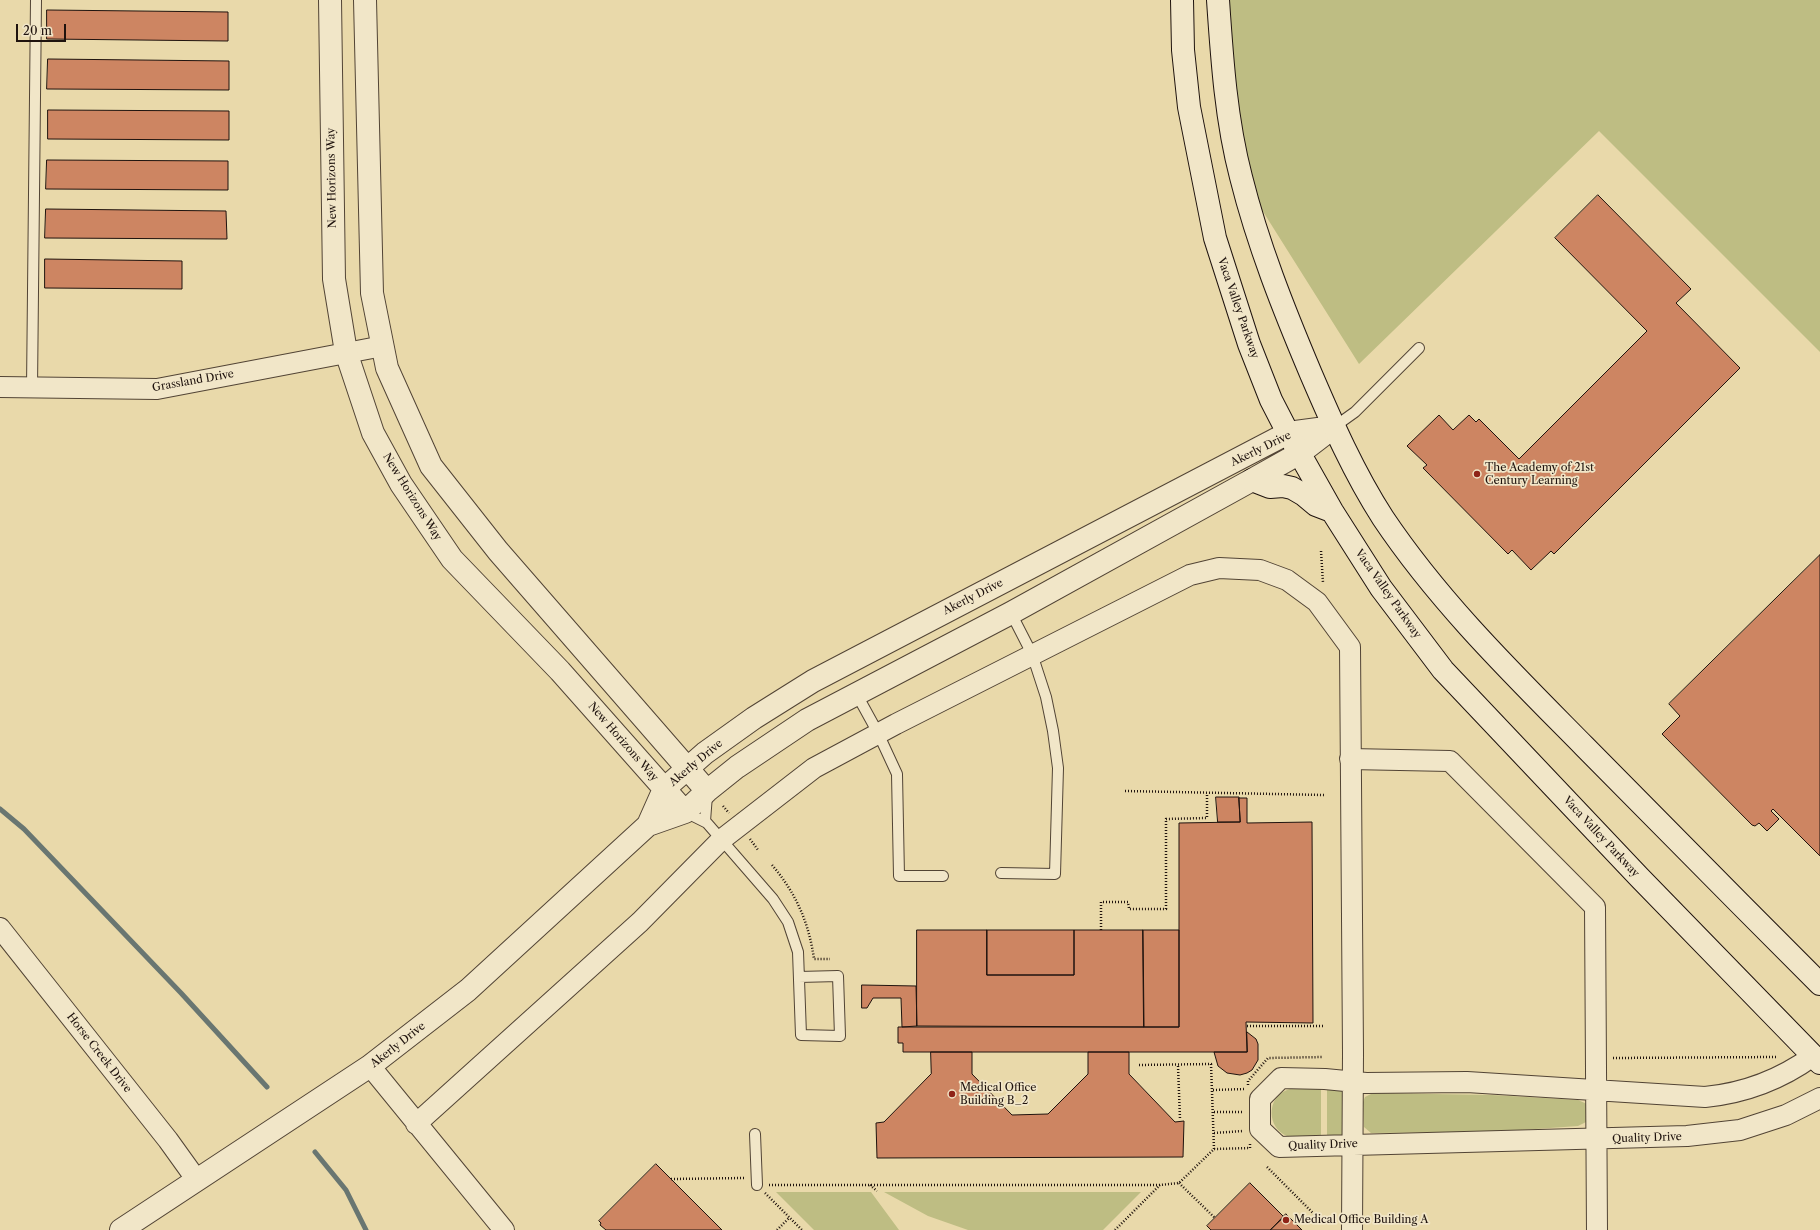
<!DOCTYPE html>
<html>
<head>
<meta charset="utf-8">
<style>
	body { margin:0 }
	#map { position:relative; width:1820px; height:1230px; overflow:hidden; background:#e9d9aa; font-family:"Libre Caslon Text",serif }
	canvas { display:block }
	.scale { position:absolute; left:16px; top:24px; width:50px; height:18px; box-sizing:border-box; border:2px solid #1f130e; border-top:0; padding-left:5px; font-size:12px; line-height:14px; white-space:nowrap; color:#1f130e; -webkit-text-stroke:3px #f1e6c8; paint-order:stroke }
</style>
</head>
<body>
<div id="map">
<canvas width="1820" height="1230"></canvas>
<div class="scale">20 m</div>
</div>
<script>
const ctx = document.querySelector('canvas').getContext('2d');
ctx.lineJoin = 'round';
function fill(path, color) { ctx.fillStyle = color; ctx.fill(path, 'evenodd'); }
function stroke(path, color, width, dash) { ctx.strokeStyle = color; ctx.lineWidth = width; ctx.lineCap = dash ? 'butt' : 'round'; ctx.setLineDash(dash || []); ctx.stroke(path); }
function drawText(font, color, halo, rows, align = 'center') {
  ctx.font = font + ' "Libre Caslon Text",serif'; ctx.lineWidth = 3.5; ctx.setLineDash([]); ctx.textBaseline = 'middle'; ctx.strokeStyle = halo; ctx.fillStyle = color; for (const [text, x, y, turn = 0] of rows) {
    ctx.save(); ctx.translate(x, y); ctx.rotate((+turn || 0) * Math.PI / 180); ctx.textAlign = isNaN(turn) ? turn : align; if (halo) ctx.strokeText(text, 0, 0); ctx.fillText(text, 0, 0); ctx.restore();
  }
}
const green = new Path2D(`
	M1218,0h602v352l-221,-221 -240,233 -119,-189z
	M1321,1088v49c-10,0 -24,3 -34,-1 -20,-8 -21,-38 0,-46 9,-4 24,-2 34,-2z
	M1327,1088l15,2v46l-15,2z
	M1373,1093l119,2 86,5 9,4 1,17 -10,5 -85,6 -122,1 -7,-6 -1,-25 2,-5z
	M776,1192h95l28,38h-85z
	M884,1192h257l-38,38h-135l-40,-14z`);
const stream = new Path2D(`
	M0,809l24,20 157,164 86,94
	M315,1152l31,38 20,40`);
const building = new Path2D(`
	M47,10l181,2v29l-181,-2z
	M48,59l181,2v29l-182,-1z
	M48,110l181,1v29l-181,-1z
	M47,160l181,1v29l-182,-1z
	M1598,195l93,94 -15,14 64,65 -186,186 -3,-3 -20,19 -19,-20 -4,4 -85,-86 4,-3 -20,-19 32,-31 14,15 16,-15 7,7 3,-3 40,40 128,-128 -92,-93z
	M46,209l180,2 1,28 -182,-1z
	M45,259l137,2v28l-137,-1z
	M1820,555v301l-47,-47 -2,2 8,8 -12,12 -8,-8 -4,3 -3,-1 -90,-91 18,-18 -11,-12z
	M1216,797h23l1,25h-22z
	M1239,798h8v25l65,-1 1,201 -67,-1 1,30h-344v-9h-5v-16h281v-204l61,-1z
	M917,930h70v45h87v-45h69l1,97 -227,-1z
	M987,930h87v45h-87z
	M1143,930h36v97h-35z
	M862,985l54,1 1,40 -15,1 -1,-29h-28l-6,10h-5z
	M1247,1032l9,7 2,5v16l-6,10 -5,3 -7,2 -13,-2 -9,-7 -4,-14h33z
	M931,1052h41v22l40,41 36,-1 40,-40v-22h41v22l46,48 9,-1 -1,36 -306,1 -1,-35 8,-1 47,-48z
	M656,1164l66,66h-116l-6,-5 1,-2 -2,-2z
	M1250,1183l34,34 -14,13h-59l-4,-4z
	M1286,1214l16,16h-31z`);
const path = new Path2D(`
	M1321,551l2,32
	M1125,791l199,4
	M723,806l6,7
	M750,839l8,11
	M772,865c24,28 37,58 42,94h16
	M1101,930v-28h27l1,7h37v-90l41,-1v-25
	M1247,1026h76
	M1613,1058l163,-1
	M1139,1065l72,-1 3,85
	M1178,1066l2,53
	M1248,1085v-4l20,-23 55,-1
	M1213,1090l32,-1
	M1214,1112h28
	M1214,1133l29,-2
	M1267,1167l57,57
	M671,1179l73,-1
	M1179,1183l36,35
	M769,1185h391l19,-2 35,-34 36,-1v-4
	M870,1185l7,6
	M765,1193l37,37
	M777,1230l12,-12
	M1115,1230l45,-45`);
const service = new Path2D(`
	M32,388l4,-388
	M1334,427l21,-15 64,-64
	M856,693l22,40 19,41 2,102h44
	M685,812l22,11 66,76 15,23 10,30 3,83 39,1 -2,-60 -39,1
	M705,821l2,-26
	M1001,873l54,1 3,-106 -5,-37 -7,-34 -14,-43 -21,-41
	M755,1134l2,51`);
const minor = new Path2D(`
	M0,387l157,2 226,-43
	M1350,759l100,2 145,146 2,323
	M0,928l168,212 28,39
	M1813,1056c-33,24 -67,37 -108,41l-238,-15 -101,1 -41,-4 -44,-1 -21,21v30l19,18 408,-11 53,-6 46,-15 34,-17
	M370,1066l134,164
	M416,1124l224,-202 81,-82 93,-72 82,-44 294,-149 29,-7 41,2 27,10 30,22 33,45 3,406 -1,177`);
const tertiary = new Path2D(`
	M330,0l4,279 12,73 27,81 28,51 51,75 108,112 125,141
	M365,0l7,293 15,75 44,98 67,85 209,240
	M648,825l16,-36 41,-36 49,-35 59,-37 475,-248 45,-6
	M121,1230l249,-164 98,-76 180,-165 37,-13 22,-21 30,-24 70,-47 204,-107 241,-133 48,-27 34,-26`);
const secondary = new Path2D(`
	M1182,0l1,50 6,57 26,131 34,106 22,56 17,33 44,78 49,77 62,82 196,207 181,186
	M1218,0c4,59 8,120 23,177 17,68 43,133 70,197 21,49 43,99 72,144 57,85 130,156 201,228 79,80 157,159 236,238
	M1252,480l18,7 13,-1 9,2 12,7 12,10 13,5`);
const markers = [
	[1477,474,4,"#8f2418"],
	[952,1094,4,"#8f2418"],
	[1286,1220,4,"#8f2418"]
];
const streetNames = [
	["New Horizons Way",332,178,-91],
	["Vaca Valley Parkway",1238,308,71],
	["Grassland Drive",193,381,-10],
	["Akerly Drive",1261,449,-26],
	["New Horizons Way",412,497,58],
	["Vaca Valley Parkway",1388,594,55],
	["Akerly Drive",973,597,-27],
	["New Horizons Way",623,742,49],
	["Akerly Drive",696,763,-40],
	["Vaca Valley Parkway",1601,837,47],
	["Akerly Drive",398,1045,-38],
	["Horse Creek Drive",99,1053,52],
	["Quality Drive",1647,1138,-2],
	["Quality Drive",1323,1145,-2]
];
const poiNames = [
	["The Academy of 21st",1485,468],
	["Century Learning",1485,481],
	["Medical Office",960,1088],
	["Building B_2",960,1101],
	["Medical Office Building A",1294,1220]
];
fill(green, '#bebd83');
stroke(stream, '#697671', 5);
fill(building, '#cd8562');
stroke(building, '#1f130e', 1);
stroke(service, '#524435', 12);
stroke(minor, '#524435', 22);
stroke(tertiary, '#524435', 24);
stroke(secondary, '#1f130e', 24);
stroke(path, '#1f130e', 2.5, [1, 2]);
stroke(service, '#f1e6c8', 10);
stroke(minor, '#f1e6c8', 20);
stroke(tertiary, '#f1e6c8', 22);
stroke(secondary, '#f1e6c8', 22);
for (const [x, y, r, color] of markers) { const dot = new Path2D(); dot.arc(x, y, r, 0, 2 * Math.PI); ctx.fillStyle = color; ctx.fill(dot); stroke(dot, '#f1e6c8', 1.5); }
drawText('11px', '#1f130e', '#f1e6c8', streetNames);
drawText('11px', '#1f130e', '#f1e6c8', poiNames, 'left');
</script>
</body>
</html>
